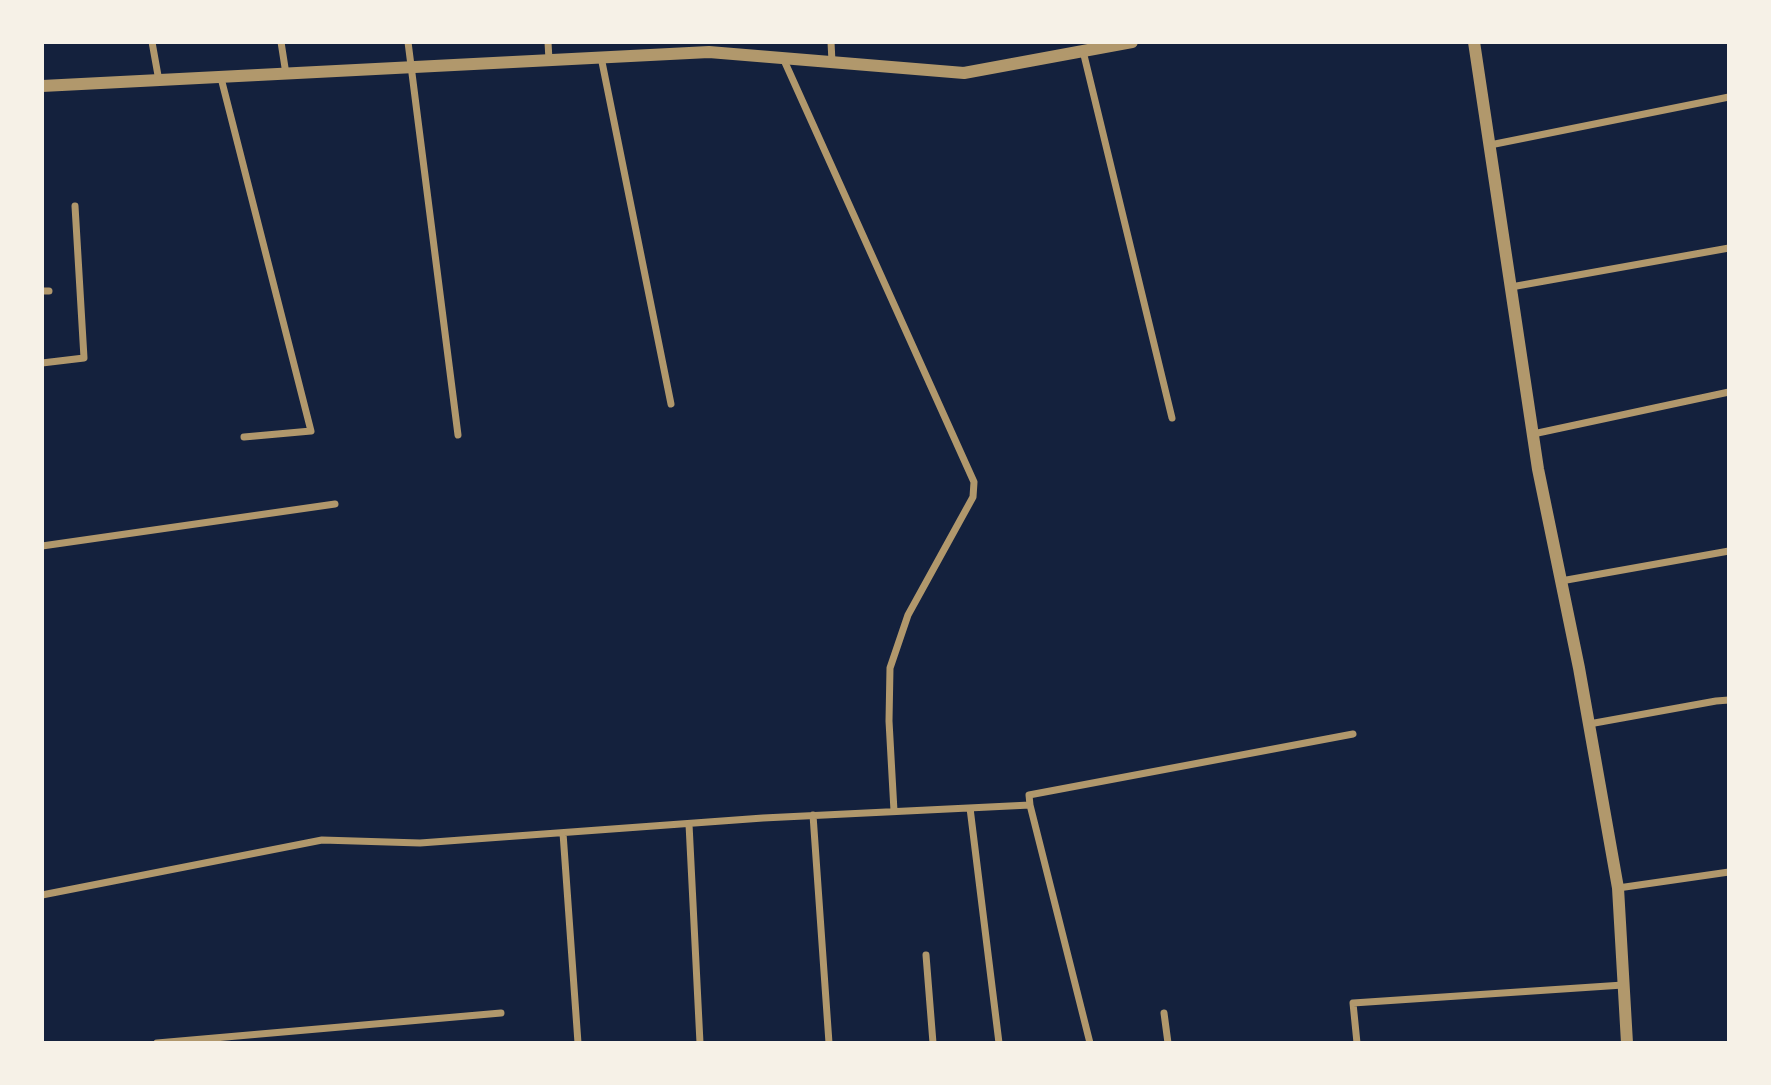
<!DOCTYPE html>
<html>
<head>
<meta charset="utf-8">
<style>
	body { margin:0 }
	#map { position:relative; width:1771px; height:1085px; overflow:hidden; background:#14213d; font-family:Montserrat,sans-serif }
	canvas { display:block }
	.frame { position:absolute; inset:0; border:44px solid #f6f1e7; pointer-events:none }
</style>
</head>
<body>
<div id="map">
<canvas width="1771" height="1085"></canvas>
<div class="frame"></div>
</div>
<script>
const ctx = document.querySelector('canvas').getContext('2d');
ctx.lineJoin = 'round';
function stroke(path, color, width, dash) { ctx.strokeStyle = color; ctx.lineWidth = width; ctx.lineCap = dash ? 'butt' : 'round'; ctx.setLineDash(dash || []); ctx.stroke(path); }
const minor = new Path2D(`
	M152,42l7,39
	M281,42l5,32
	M408,42l50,393
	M548,42l1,18
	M831,42l1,20
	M1083,51l89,367
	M601,57l70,347
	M783,58l191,424 -1,15 -65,118 -18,53 -1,53 5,90
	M221,78l90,353 -67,6
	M1490,145l239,-48
	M1511,287l218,-39
	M42,291h7
	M42,363l42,-5 -9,-152
	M1533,434l196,-42
	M42,546l293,-42
	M1561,581l168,-30
	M1589,724l127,-23 13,-1
	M1030,805l60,238
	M970,808l29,235
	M813,815l16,228
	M689,824l11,219
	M563,833l15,210
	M1618,888l111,-16
	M42,895l280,-55 98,3 343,-25 267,-13 -1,-10 324,-61
	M926,955l7,88
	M1164,1013l4,30
	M157,1043l344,-30
	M1357,1043l-4,-40 270,-18`);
const tertiary = new Path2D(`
	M1474,42l64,427 41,199 39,220 9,155
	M42,86l667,-34 255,21 168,-31`);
stroke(minor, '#b1986c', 7);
stroke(tertiary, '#b1986c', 12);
</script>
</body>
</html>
